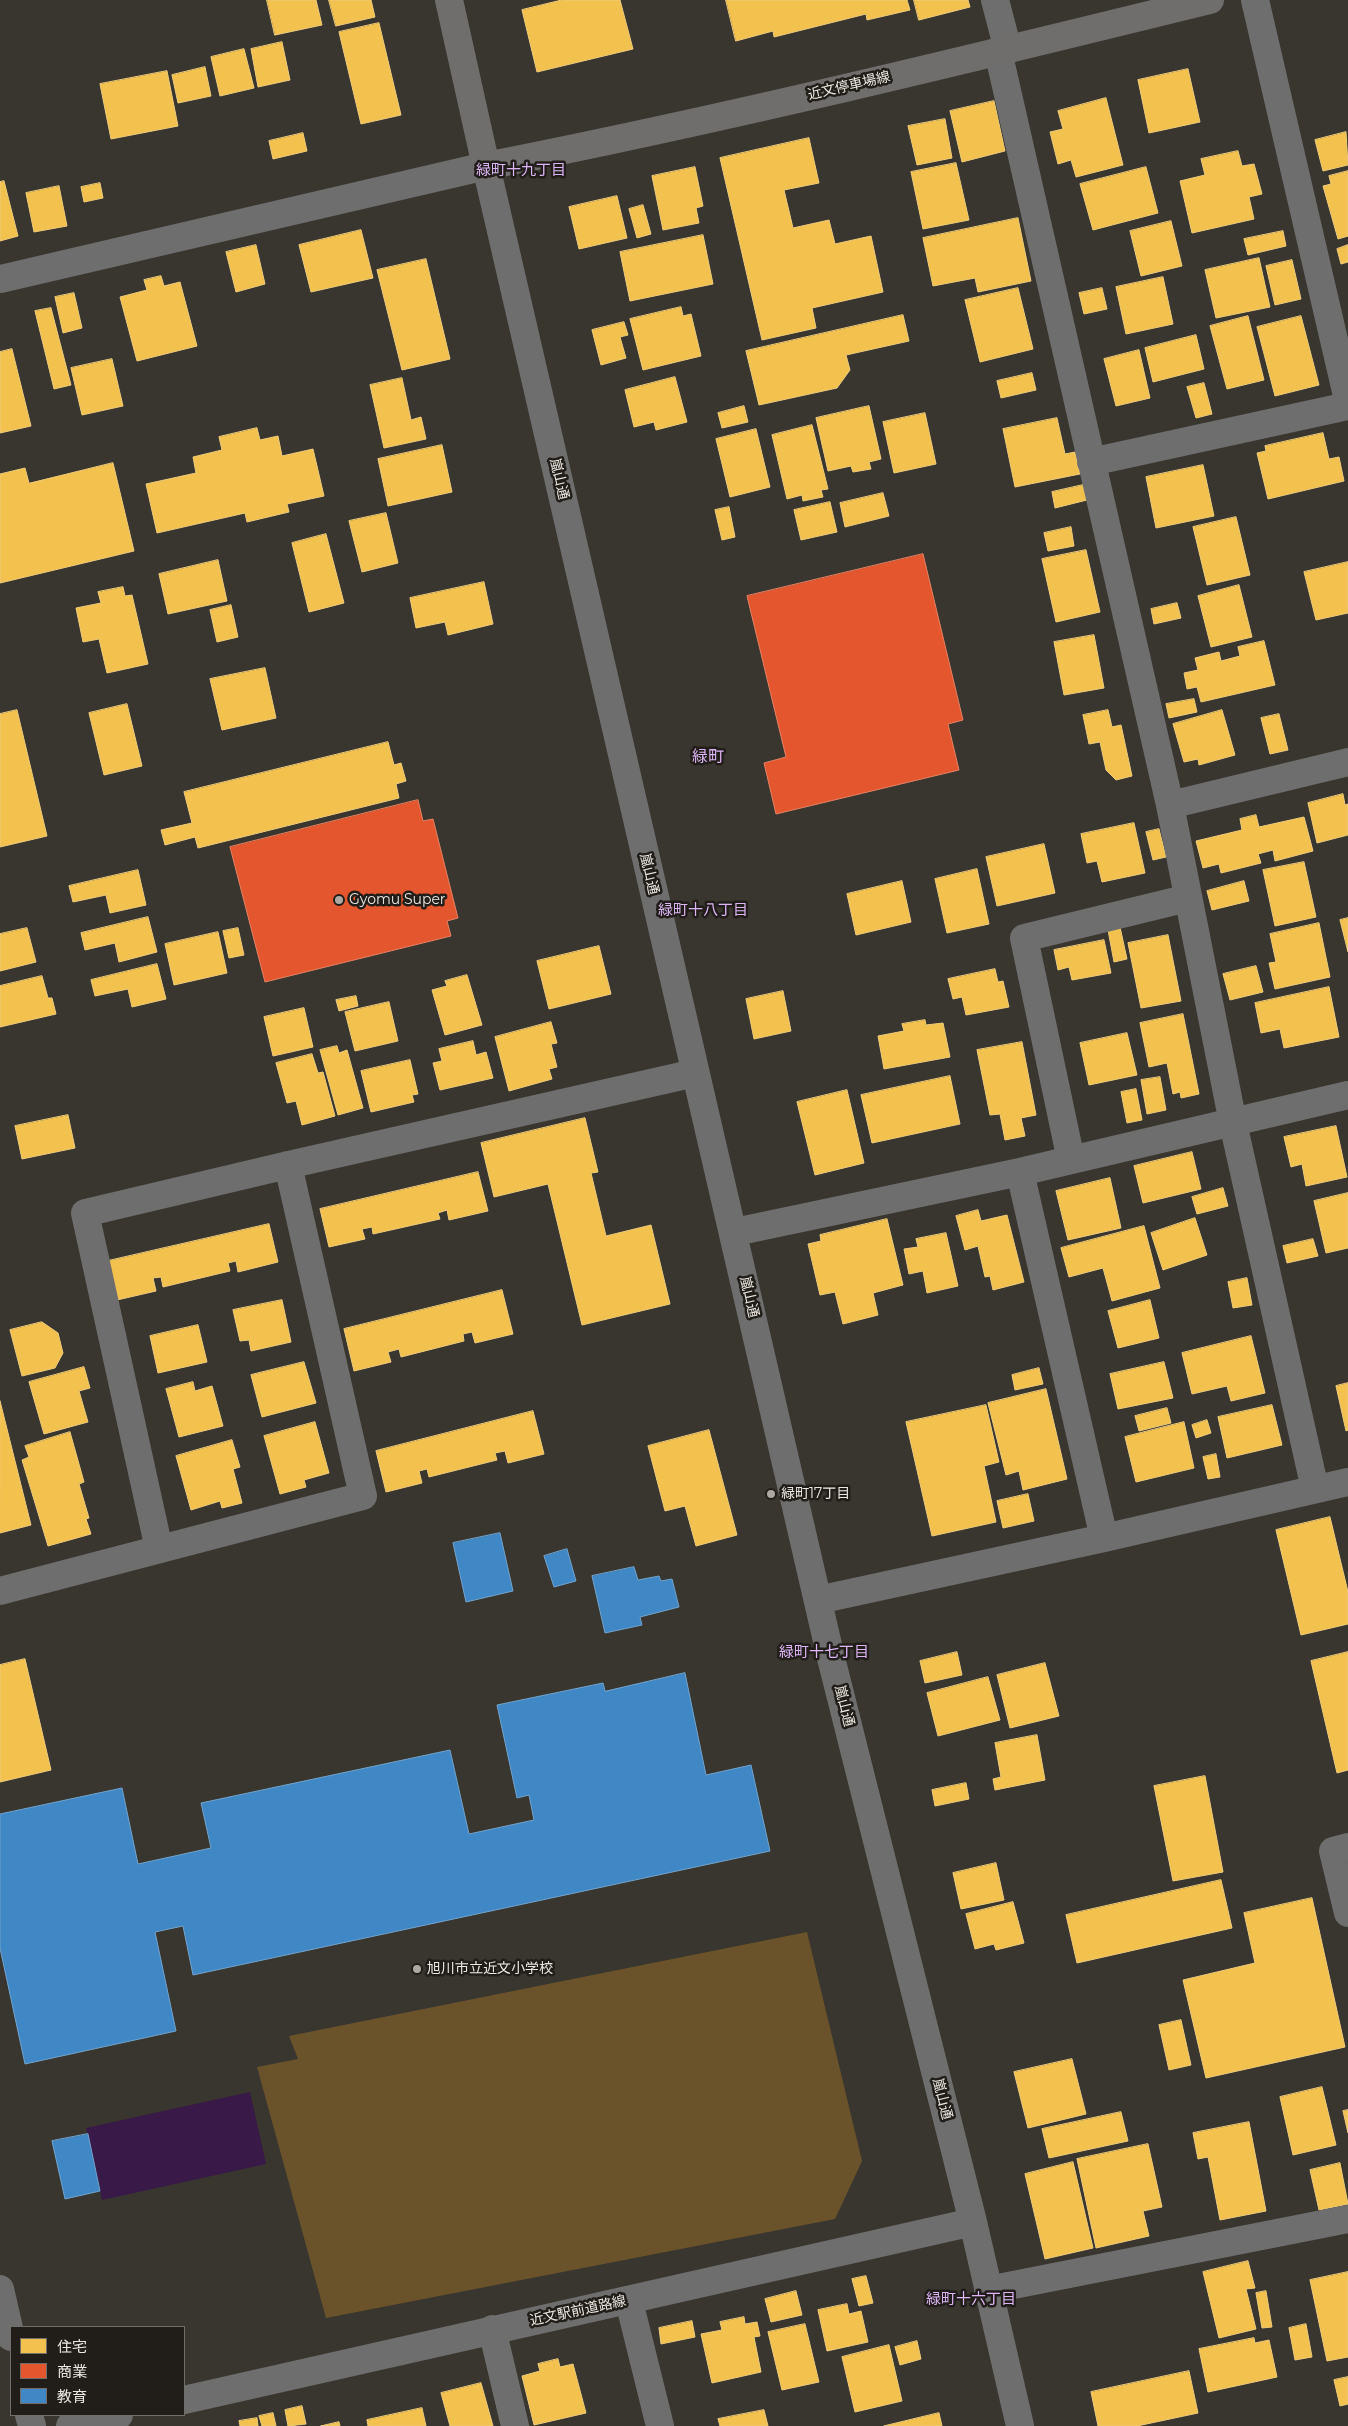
<!DOCTYPE html>
<html>
<head>
<meta charset="utf-8">
<style>
	body { margin:0 }
	#map { position:relative; width:1348px; height:2426px; overflow:hidden; background:#393630; font-family:Montserrat,"Noto Sans JP",sans-serif }
	canvas { display:block }
	.legend { position:absolute; left:10px; top:2326px; width:175px; height:90px; box-sizing:border-box; background:#211e1a; border:1px solid #726e69; margin:0; padding:6px 9px; list-style:none; font-size:15px; color:#ebe7e0 }
	.legend li { display:flex; align-items:center; gap:10px; height:25px }
	.legend b { width:25px; border:1px solid #726e69 }
</style>
</head>
<body>
<div id="map">
<canvas width="1348" height="2426"></canvas>
<ul class="legend">
<li><b style="height:14px;background:#f2c14e"></b>住宅</li>
<li><b style="height:14px;background:#e4572e"></b>商業</li>
<li><b style="height:14px;background:#3f88c5"></b>教育</li>
</ul>
</div>
<script>
const ctx = document.querySelector('canvas').getContext('2d');
ctx.lineJoin = 'round';
function fill(path, color) { ctx.fillStyle = color; ctx.fill(path, 'evenodd'); }
function stroke(path, color, width, dash) { ctx.strokeStyle = color; ctx.lineWidth = width; ctx.lineCap = dash ? 'butt' : 'round'; ctx.setLineDash(dash || []); ctx.stroke(path); }
function drawText(font, color, halo, rows, align = 'center') {
  ctx.font = font + ' Montserrat,"Noto Sans JP",sans-serif'; ctx.lineWidth = 5; ctx.setLineDash([]); ctx.textBaseline = 'middle'; ctx.strokeStyle = halo; ctx.fillStyle = color; for (const [text, x, y, turn = 0] of rows) {
    ctx.save(); ctx.translate(x, y); ctx.rotate((+turn || 0) * Math.PI / 180); ctx.textAlign = isNaN(turn) ? turn : align; if (halo) ctx.strokeText(text, 0, 0); ctx.fillText(text, 0, 0); ctx.restore();
  }
}
const green = new Path2D(`
	M807,1932l55,229 -27,58 -509,99 -69,-251 41,-8 -9,-23z`);
const water = new Path2D(`
	M250,2092l16,72 -164,36 -16,-72z`);
const homes = new Path2D(`
	M267,0h49l6,25 -47,10z
	M329,0h42l4,17 -39,9z
	M562,0h58l13,49 -96,23 -15,-62z
	M726,0h181l3,10 -43,10 -1,-6 -92,23 -1,-6 -37,10z
	M914,0h54l2,7 -51,13z
	M379,23l22,92 -40,9 -22,-92z
	M282,42l8,38 -32,7 -7,-38z
	M244,49l10,39 -34,8 -9,-39z
	M205,67l6,29 -33,7 -6,-28z
	M1188,69l12,53 -51,11 -11,-53z
	M167,71l11,55 -67,13 -11,-55z
	M1106,98l17,67 -47,12 -5,-17 -13,4 -8,-32 13,-3 -5,-18z
	M994,101l11,50 -43,11 -12,-51z
	M945,119l7,39 -35,7 -9,-39z
	M1346,132l2,33 -25,6 -8,-31z
	M303,133l4,18 -34,8 -4,-18z
	M809,138l10,45 -35,7 9,38 36,-8 6,24 36,-8 12,56 -71,16 4,20 -54,12 -42,-182z
	M1238,151l4,15 12,-2 8,30 -13,3 5,22 -62,14 -12,-52 25,-6 -4,-16z
	M956,163l13,57 -46,9 -12,-57z
	M695,167l8,39 -7,2 3,15 -36,7 -11,-54z
	M1146,167l12,46 -65,17 -13,-46z
	M1348,171v65l-10,3 -15,-53 8,-2 -2,-8z
	M4,181l14,55 -18,5v-59z
	M100,183l3,15 -19,4 -3,-15z
	M59,186l8,40 -33,6 -8,-39z
	M617,196l10,42 -48,11 -10,-42z
	M643,205l8,29 -14,4 -8,-29z
	M1018,218l13,63 -53,11 -3,-14 -42,8 -10,-48z
	M1171,221l11,45 -41,10 -11,-45z
	M361,230l12,48 -62,14 -12,-47z
	M1283,231l3,15 -38,9 -4,-16z
	M703,235l10,49 -83,17 -10,-49z
	M256,245l9,39 -29,8 -10,-40z
	M1348,245v17l-7,2 -4,-15z
	M1259,258l11,49 -54,11 -11,-48z
	M426,259l24,100 -48,11 -25,-100z
	M1292,260l9,39 -26,6 -9,-39z
	M161,276l3,10 16,-4 17,64 -60,15 -17,-64 27,-7 -3,-10z
	M1163,277l10,47 -47,10 -10,-47z
	M1018,288l15,61 -53,13 -15,-62z
	M1102,288l5,21 -23,5 -5,-21z
	M74,293l8,35 -19,5 -8,-36z
	M681,307l2,9 8,-2 10,42 -58,14 -13,-51z
	M51,308l20,77 -17,4 -19,-78z
	M903,315l6,26 -63,14 4,15 -13,18 -78,17 -13,-54z
	M1248,316l16,64 -37,9 -17,-63z
	M1301,316l18,69 -44,11 -18,-69z
	M624,322l4,13 -8,2 6,21 -25,7 -9,-35z
	M1196,335l8,34 -51,13 -8,-34z
	M12,349l19,77 -31,7v-81z
	M1139,350l11,48 -34,8 -12,-47z
	M112,359l11,47 -41,9 -11,-47z
	M1032,373l4,17 -35,8 -4,-17z
	M675,377l12,45 -31,8 -2,-8 -20,5 -9,-37z
	M402,378l9,42 10,-3 5,22 -42,9 -14,-63z
	M1204,383l8,31 -16,4 -9,-31z
	M744,406l4,16 -26,6 -4,-15z
	M869,406l12,53 -12,3 2,7 -18,3 -2,-6 -23,5 -12,-53z
	M925,413l11,51 -42,9 -11,-51z
	M1057,418l8,36 10,-2 5,22 -65,13 -12,-58z
	M812,425l16,64 -7,1 2,7 -20,4 -1,-6 -15,4 -15,-64z
	M257,428l3,12 18,-4 4,20 31,-7 11,47 -37,8 2,8 -42,10 -2,-9 -88,20 -11,-49 50,-11 -3,-16 29,-7 -3,-13z
	M756,429l14,58 -40,10 -14,-58z
	M1323,433l6,26 10,-2 5,24 -76,18 -11,-46 9,-2 -1,-5z
	M442,445l10,47 -64,14 -10,-47z
	M113,463l21,88 -134,32v-109l25,-6 4,15z
	M1203,465l11,51 -58,12 -10,-51z
	M1083,485l4,15 -32,8 -3,-16z
	M883,493l6,23 -44,11 -5,-24z
	M830,502l7,30 -36,8 -7,-30z
	M729,507l6,30 -13,3 -7,-30z
	M386,513l12,50 -36,9 -13,-51z
	M1236,517l14,58 -43,10 -14,-58z
	M1071,527l3,19 -26,5 -4,-18z
	M326,534l18,69 -35,9 -17,-69z
	M1086,550l14,62 -44,10 -14,-63z
	M218,560l9,41 -59,13 -9,-40z
	M1348,562v51l-32,7 -12,-48z
	M484,582l9,42 -45,11 -3,-13 -29,6 -6,-30z
	M1239,585l13,52 -41,10 -13,-51z
	M123,587l2,9 7,-1 16,69 -41,9 -8,-34 -16,3 -7,-34 25,-5 -3,-11z
	M1177,603l4,15 -27,6 -3,-15z
	M231,605l7,32 -21,5 -7,-32z
	M1094,635l10,53 -40,7 -10,-53z
	M1264,641l11,44 -74,17 -4,-15 -10,2 -3,-16 14,-3 -3,-12 24,-6 2,9 19,-5 -2,-9z
	M265,668l11,50 -54,12 -12,-51z
	M1194,699l3,13 -28,6 -3,-14z
	M127,704l15,62 -38,9 -15,-62z
	M17,710l30,126 -47,11v-133z
	M1108,710l4,17 9,-2 11,51 -16,4 -10,-10 -6,-28 -11,2 -6,-29z
	M1222,710l13,45 -36,10 -1,-6 -14,3 -11,-38z
	M1279,714l9,36 -18,4 -9,-36z
	M388,742l6,23 7,-2 5,18 -10,3 3,14 -201,50 -3,-11 -30,8 -4,-15 31,-7 -8,-31z
	M1343,794l2,11 3,-1v31l-31,8 -9,-40z
	M1256,815l3,12 45,-10 9,34 -38,10 -2,-11 -15,4 3,9 -40,10 -2,-9 -16,4 -7,-27 46,-11 -2,-11z
	M1134,823l11,50 -43,9 -5,-21 -10,2 -6,-29z
	M1159,829l7,28 -13,3 -7,-28z
	M1044,844l11,49 -58,13 -11,-49z
	M1304,862l12,55 -41,9 -12,-56z
	M977,869l12,55 -42,9 -12,-54z
	M138,870l8,35 -36,8 -4,-18 -33,7 -4,-16z
	M902,881l9,41 -55,13 -9,-41z
	M1244,881l5,20 -37,9 -5,-19z
	M148,917l9,35 -38,10 -4,-19 -30,7 -4,-17z
	M1348,918v34l-8,-32z
	M1319,923l11,54 -55,12 -6,-26 7,-1 -6,-28z
	M1120,927l7,32 -13,3 -6,-32z
	M27,928l9,34 -36,9v-37z
	M238,928l6,27 -15,3 -6,-27z
	M218,932l9,41 -53,12 -9,-41z
	M1168,935l13,66 -40,7 -13,-65z
	M1104,940l7,33 -39,7 -3,-13 -11,3 -4,-20z
	M599,946l12,48 -62,15 -12,-48z
	M157,964l9,35 -34,8 -4,-18 -33,7 -4,-16z
	M1256,966l7,26 -33,8 -7,-26z
	M995,969l3,13 5,-1 6,26 -43,8 -4,-18 -9,2 -5,-20z
	M467,975l15,50 -37,10 -13,-45 15,-4 -2,-5z
	M42,976l6,22h4l4,16 -56,13v-41z
	M1329,987l10,50 -55,11 -4,-19 -19,4 -6,-30z
	M783,991l8,40 -37,8 -8,-40z
	M356,996l2,10 -19,5 -3,-11z
	M389,1002l9,39 -43,10 -10,-39z
	M304,1008l9,39 -40,9 -9,-39z
	M1183,1014l16,80 -18,4 -1,-6 -7,2 -6,-31 -18,4 -9,-44z
	M925,1020l1,5 17,-2 7,34 -66,12 -6,-33 26,-5 -2,-7z
	M551,1022l6,21 -6,1 6,23 -8,2 3,10 -43,12 -14,-54z
	M1127,1033l10,42 -48,10 -9,-42z
	M473,1041l3,14 10,-3 7,26 -53,12 -7,-27 9,-2 -3,-12z
	M1022,1042l14,73 -15,3 4,18 -20,4 -5,-26 -10,1 -13,-65z
	M337,1046l2,7 8,-3 16,58 -25,7 -18,-65z
	M312,1054l6,19 5,-1 12,44 -33,9 -6,-24 -9,2 -11,-40z
	M410,1060l8,34 -6,1 2,7 -43,10 -10,-41z
	M950,1076l10,48 -88,19 -11,-48z
	M1160,1077l6,33 -19,4 -6,-34z
	M1136,1089l6,31 -15,3 -6,-31z
	M847,1090l17,73 -49,12 -18,-73z
	M68,1115l7,33 -53,11 -7,-33z
	M585,1118l13,54 -7,1 15,63 45,-11 19,79 -88,21 -34,-141 -54,13 -13,-54z
	M1336,1126l11,51 -41,9 -4,-22 -11,3 -7,-30z
	M1192,1152l9,37 -58,14 -9,-37z
	M478,1172l10,39 -39,9 -2,-10 -9,3 2,6 -67,15 -1,-7 -10,2 3,10 -36,8 -9,-38z
	M1110,1178l11,50 -53,12 -12,-49z
	M1223,1188l5,18 -31,8 -5,-17z
	M1348,1193v55l-22,5 -12,-52z
	M978,1210l3,11 26,-6 17,67 -31,8 -3,-14 -5,1 -7,-31 -13,4 -9,-34z
	M1195,1218l12,37 -44,15 -12,-37z
	M887,1219l16,66 -30,8 5,22 -35,9 -8,-32 -15,3 -12,-51 13,-3 -1,-6z
	M269,1224l9,38 -40,10 -2,-11 -8,2 2,8 -67,16 -2,-10 -8,1 3,13 -39,9 -9,-39z
	M1144,1226l16,62 -48,13 -9,-33 -34,9 -8,-29z
	M946,1233l12,53 -31,7 -4,-22 -14,3 -5,-25 14,-2 -2,-8z
	M1313,1239l5,17 -31,7 -4,-17z
	M1247,1278l5,27 -19,3 -5,-26z
	M502,1290l11,44 -38,9 -3,-11 -9,2 1,7 -63,16 -2,-8 -11,3 3,10 -37,9 -10,-42z
	M282,1300l9,42 -40,9 -2,-11 -9,1 -7,-31z
	M1150,1300l9,38 -41,10 -10,-37z
	M42,1322l16,11 5,20 -8,15 -33,8 -12,-46z
	M198,1325l9,37 -49,11 -8,-37z
	M1251,1336l14,57 -34,8 -4,-15 -35,8 -10,-41z
	M304,1362l12,41 -54,14 -11,-42z
	M1164,1362l9,36 -55,11 -8,-35z
	M84,1367l6,21 -11,3 9,31 -44,12 -15,-52z
	M1039,1368l4,16 -28,6 -3,-15z
	M193,1382l2,9 17,-5 11,40 -44,11 -13,-48z
	M1348,1383v47l-2,1 -10,-45z
	M1046,1389l21,90 -44,11 -4,-19 -13,4 -18,-72z
	M0,1401l31,124 -31,8z
	M986,1405l13,57 -15,4 12,56 -64,14 -26,-114z
	M1272,1405l10,40 -55,13 -9,-41z
	M1167,1408l4,15 -32,8 -4,-15z
	M533,1411l11,43 -36,9 -3,-12 -10,2 2,7 -68,17 -2,-8 -8,2 3,12 -36,9 -10,-41z
	M1207,1420l4,13 -15,5 -4,-13z
	M315,1422l14,51 -25,7 2,7 -26,7 -16,-58z
	M1184,1422l10,46 -58,14 -11,-45z
	M709,1430l28,105 -41,11 -11,-40 -20,5 -17,-65z
	M70,1432l14,50 -5,2 10,34 -3,1 5,15 -43,12 -26,-86 7,-3 -4,-11z
	M232,1440l8,27 -7,2 9,34 -20,5 -2,-7 -29,9 -15,-54z
	M1216,1454l4,23 -12,2 -5,-22z
	M1028,1494l6,27 -31,7 -6,-27z
	M1330,1517l18,75v32l-47,11 -25,-105z
	M957,1652l5,23 -37,8 -5,-22z
	M1348,1652v118l-11,3 -26,-112z
	M25,1659l26,111 -51,12v-117z
	M1045,1663l14,53 -49,12 -13,-53z
	M988,1677l12,43 -62,16 -11,-43z
	M1037,1735l8,45 -50,10 -2,-11 8,-2 -6,-34z
	M1205,1776l18,96 -50,9 -19,-95z
	M966,1783l3,16 -34,7 -3,-16z
	M996,1863l8,37 -43,9 -8,-36z
	M1221,1880l11,48 -155,35 -11,-48z
	M1312,1898l33,149 -139,31 -23,-98 72,-17 -11,-50z
	M1013,1902l11,41 -28,7 -2,-6 -19,5 -9,-35z
	M1181,2020l10,45 -22,5 -10,-45z
	M1072,2059l14,55 -58,14 -14,-56z
	M1322,2087l14,58 -43,10 -13,-58z
	M1348,2110v23l-5,-22z
	M1121,2112l7,29 -79,17 -7,-29z
	M1249,2122l17,89 -46,9 -12,-63 -10,2 -5,-26z
	M1148,2144l14,63 -19,4 6,25 -53,12 -19,-89z
	M1073,2162l20,86 -48,11 -20,-85z
	M1340,2163l8,41 -29,6 -9,-40z
	M1248,2261l7,27 -9,1 10,40 -37,9 -16,-66z
	M1348,2272v85l-21,4 -17,-81z
	M866,2276l7,27 -14,3 -7,-27z
	M796,2291l6,24 -31,7 -6,-23z
	M1266,2291l6,36 -10,1 -6,-35z
	M847,2304l2,10 12,-3 7,31 -41,9 -9,-41z
	M744,2317l1,7 12,-2 3,14 -6,1 7,35 -49,11 -11,-49 21,-4 -2,-8z
	M692,2321l3,16 -34,7 -2,-16z
	M805,2324l14,58 -37,8 -14,-58z
	M1306,2324l6,33 -17,3 -6,-32z
	M1254,2338l1,5 14,-3 8,37 -69,15 -9,-43z
	M917,2341l4,18 -21,6 -5,-18z
	M889,2345l13,56 -47,11 -13,-55z
	M558,2359l2,8 13,-3 13,49 -52,12 -12,-49 18,-5 -2,-7z
	M1189,2371l9,42 -61,13h-39l-7,-34z
	M1348,2377v27l-8,2 -6,-26z
	M481,2383l12,43h-43l-9,-33z
	M302,2406l4,18 -18,2 -3,-16z
	M422,2408l4,18h-58l-1,-6z
	M764,2410l4,16h-48l-2,-7z
	M273,2413l3,13h-14l-3,-10z
	M939,2413l3,13h-58z
	M257,2418l1,8h-18l-1,-5z
	M339,2422l1,4h-19z`);
const shops = new Path2D(`
	M923,554l40,166 -15,4 11,46 -183,44 -12,-51 22,-6 -39,-161z
	M418,800l5,21 10,-2 25,99 -11,3 4,15 -186,46 -35,-135z`);
const schools = new Path2D(`
	M500,1533l13,58 -47,11 -13,-59z
	M567,1549l9,32 -22,6 -10,-31z
	M634,1567l4,13 21,-4 2,5 11,-2 7,28 -39,10 2,8 -37,8 -13,-57z
	M685,1673l21,102 45,-10 19,86 -577,124 -10,-49 -28,6 21,99 -151,33 -25,-116v-134l122,-26 16,76 73,-16 -10,-45 249,-53 19,84 65,-14 -5,-25 -12,3 -20,-93 106,-22 2,8z
	M88,2134l12,57 -35,8 -13,-58z`);
const minor = new Path2D(`
	M995,0l13,50
	M1255,0l93,400
	M998,51l172,754 63,318 82,366
	M0,279l486,-113 345,1492 142,564 47,204
	M1091,462l257,-56
	M1170,805l178,-43
	M1071,1160l-47,-222 164,-40
	M1020,1172l84,366
	M735,1232l285,-60 328,-77
	M159,1549l-74,-336 203,-48 407,-92
	M0,1591l363,-95 -75,-331
	M818,1600l286,-62 244,-56
	M1348,1847l-15,4 15,62
	M0,2289l11,48
	M988,2290l360,-71
	M629,2301l31,125
	M492,2329l23,97
	M184,2400l789,-178
	M29,2415l3,11
	M70,2426l49,-11`);
const major = new Path2D(`
	M449,0l37,166c243,-48 484,-107 724,-166`);
const markers = [
	[339,900,5,"#ada9a2"],
	[771,1494,5,"#ada9a2"],
	[417,1969,5,"#ada9a2"]
];
const streetNames = [
	["近文停車場線",849,86,-13],
	["嵐山通",559,479,77],
	["嵐山通",649,874,77],
	["嵐山通",749,1297,77],
	["嵐山通",844,1706,76],
	["嵐山通",942,2099,76],
	["近文駅前道路線",578,2311,-12]
];
const poiNames = [
	["Gyomu Super",349,900],
	["緑町17丁目",781,1494],
	["旭川市立近文小学校",427,1969]
];
const neighbourhoodNames = [
	["緑町十九丁目",521,171],
	["緑町十八丁目",703,911],
	["緑町十七丁目",824,1653],
	["緑町十六丁目",971,2300]
];
const quarterNames = [
	["緑町",708,757]
];
fill(green, '#6a532a');
fill(water, '#381947');
fill(homes, '#f2c14e');
stroke(homes, '#f0cc7a', 1);
fill(shops, '#e4572e');
stroke(shops, '#e68263', 1);
fill(schools, '#3f88c5');
stroke(schools, '#73a4cd', 1);
stroke(minor, '#6f6e6e', 28);
stroke(major, '#706d6d', 28);
for (const [x, y, r, color] of markers) { const dot = new Path2D(); dot.arc(x, y, r, 0, 2 * Math.PI); ctx.fillStyle = color; ctx.fill(dot); stroke(dot, '#211e1a', 2); }
drawText('14px', '#ebe7e0', '#211e1a', streetNames);
drawText('14px', '#ebe7e0', '#211e1a', poiNames, 'left');
drawText('15px', '#ddb4f5', '#211e1a', neighbourhoodNames);
drawText('16px', '#ddb4f5', '#211e1a', quarterNames);
</script>
</body>
</html>
